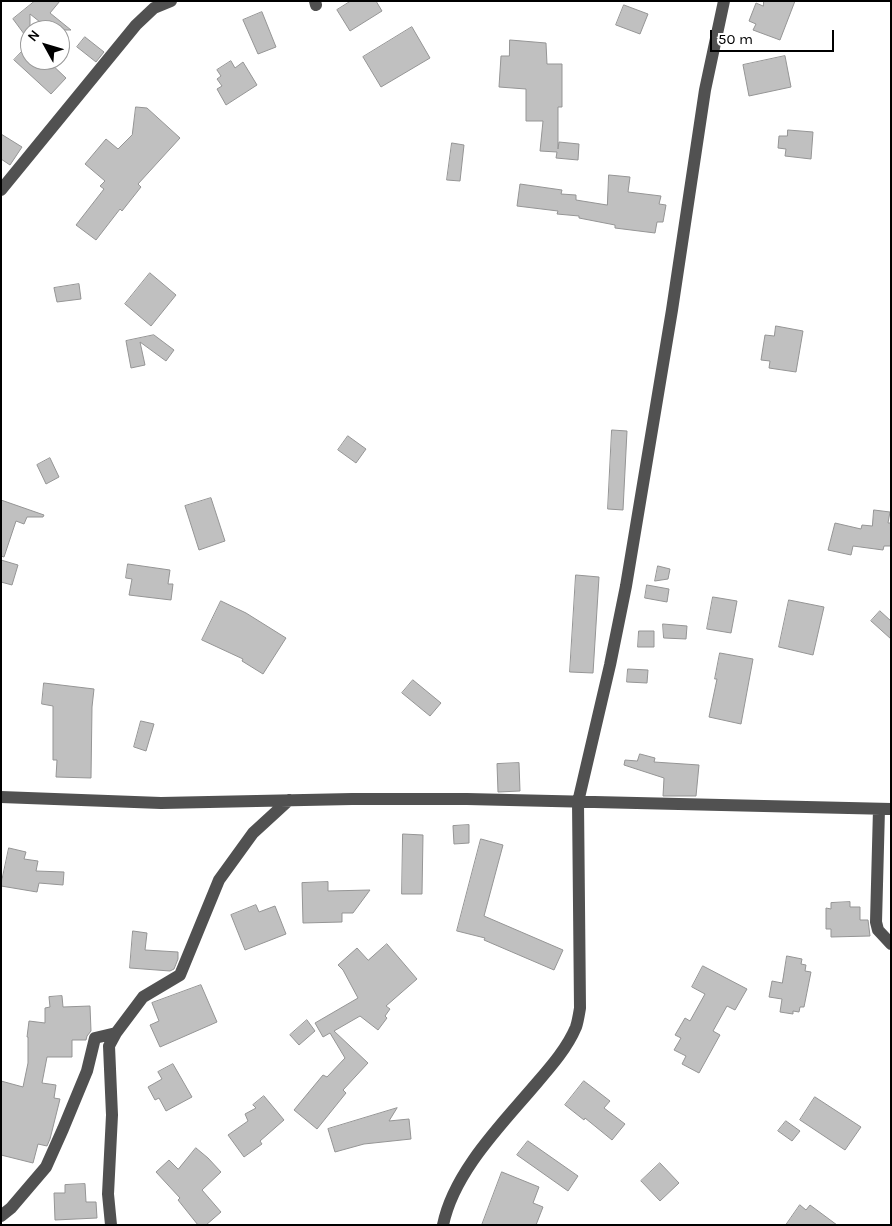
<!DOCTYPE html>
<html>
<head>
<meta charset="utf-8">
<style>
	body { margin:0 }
	#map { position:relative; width:892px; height:1226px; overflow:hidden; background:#fff; font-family:Karla,sans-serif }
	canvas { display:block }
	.frame { position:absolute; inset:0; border:2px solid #000; pointer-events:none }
	.north { position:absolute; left:20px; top:20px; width:50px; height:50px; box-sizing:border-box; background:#fff; border:1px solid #999; border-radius:50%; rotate:309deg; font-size:14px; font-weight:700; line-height:20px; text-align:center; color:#000 }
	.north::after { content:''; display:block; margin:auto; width:18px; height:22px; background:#000; clip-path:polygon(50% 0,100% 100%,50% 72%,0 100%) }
	.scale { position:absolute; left:710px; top:30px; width:124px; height:22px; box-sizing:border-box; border:2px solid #000; border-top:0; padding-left:6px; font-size:15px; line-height:18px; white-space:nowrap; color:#000; -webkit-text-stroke:4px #fff; paint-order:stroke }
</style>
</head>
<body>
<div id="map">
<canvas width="892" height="1226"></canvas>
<div class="frame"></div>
<div class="north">N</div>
<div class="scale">50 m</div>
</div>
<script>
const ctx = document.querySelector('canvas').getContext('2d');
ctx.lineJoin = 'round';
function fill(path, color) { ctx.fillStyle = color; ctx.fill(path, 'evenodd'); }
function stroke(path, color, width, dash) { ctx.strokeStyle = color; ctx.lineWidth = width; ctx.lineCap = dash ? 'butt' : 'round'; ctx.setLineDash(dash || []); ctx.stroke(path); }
const building = new Path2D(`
	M35,1h25l-10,12 21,17h-21l-20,-16v28l-17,-23z
	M351,1h25l6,10 -32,20 -13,-21z
	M764,1h31l-15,39 -27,-10 3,-6 -7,-3 7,-18 7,3z
	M624,5l24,9 -8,20 -24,-9z
	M262,12l14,35 -18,7 -15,-34z
	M412,27l18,31 -49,29 -18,-30z
	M85,37l19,15 -8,10 -19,-15z
	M510,40l36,3 1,21h15v43h-4v42l1,-7 20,2 -1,16 -22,-2 1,-6 -17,-1 3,-30h-17v-32l-27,-2 2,-31h8z
	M30,43v17h17l19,18 -15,16 -37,-34z
	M785,56l6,31 -42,9 -6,-31z
	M231,61l4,7 8,-6 14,23 -31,20 -9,-16 5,-3 -5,-7 4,-3 -4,-6z
	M136,107l11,1 33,30 -42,46 3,3 -19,24 -2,-2 -24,31 -20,-15 28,-36 -4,-3 5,-5 -20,-17 21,-25 12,10 14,-14z
	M788,130l25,2 -2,27 -26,-3 1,-7 -8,-1 1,-12h8z
	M1,134l21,13 -12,18 -9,-6z
	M452,143l12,2 -4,36 -13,-1z
	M609,175l21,2 -2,15 33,4 -2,8 7,1 -3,17h-6l-2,11 -40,-5v-3l-36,-7v-2l-22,-2 1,-3 -41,-5 3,-22 42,6 -1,4 15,1v5l31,5z
	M150,273l26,22 -25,31 -26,-22z
	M79,284l2,15 -24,3 -3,-14z
	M776,326l27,5 -7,41 -27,-4 1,-7 -9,-1 4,-25 9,1z
	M154,335l20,15 -8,11 -26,-19 5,23 -14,3 -5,-27z
	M612,430l15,1 -4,79 -15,-1z
	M348,436l18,13 -10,14 -18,-13z
	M50,458l9,19 -13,7 -9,-19z
	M211,498l14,43 -26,9 -14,-44z
	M1,500l43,15 -1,2h-16l-3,7 -8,-3 -12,36 -3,-1z
	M874,510l16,2 -2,11h3v23h-7l-1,4 -30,-4 -2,9 -23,-5 7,-27 26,6 1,-4 10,1z
	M1,560l17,5 -6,20 -11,-3z
	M128,564l42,6 -2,14h5l-2,16 -42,-5 3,-16 -6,-1z
	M658,566l12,3 -2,10 -13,2z
	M576,575l23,2 -6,96 -23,-1z
	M647,585l22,4 -2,13 -22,-4z
	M713,597l24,4 -6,32 -24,-4z
	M789,600l35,7 -11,48 -34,-8z
	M221,601l25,12 40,25 -23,36 -21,-13 1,-2 -41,-19z
	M880,611l11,10v18l-20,-18z
	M663,624l24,2 -1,13 -22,-1z
	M639,631h15v16h-16z
	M720,653l33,6 -12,65 -32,-7 8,-38h-2z
	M628,669l20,1 -1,13 -20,-1z
	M413,680l28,23 -11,13 -28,-23z
	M44,683l50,6 -2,18 -1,71 -35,-1 1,-17h-4v-54l-11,-2z
	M141,721l13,3 -8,27 -12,-4z
	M640,754l15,4 -1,4 45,3 -3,31h-33l1,-18 -40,-13 1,-5 12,1z
	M519,763l1,28 -22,1 -1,-28z
	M469,825v18l-15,1 -1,-18z
	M403,834l20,1 -1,59h-20z
	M481,839l22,6 -19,71 79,34 -9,20 -70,-30 1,-2 -28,-7z
	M9,848l17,4 -2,7 14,2 -2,10 28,1 -1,13 -24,-2 -2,9 -36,-6z
	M328,882v9l42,-1 -17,23h-11v9l-39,1 -1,-40z
	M850,902v5h10v13h8l2,16 -39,1v-8h-5v-21l5,1v-6z
	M256,905l3,7 16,-6 11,28 -41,16 -14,-35z
	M133,931l14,2 -2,17 33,2v7l-4,10 -4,2 -40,-3z
	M387,944l30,35 -31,27 4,3 -5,7 2,2 -9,12 -18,-14 -26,15 34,32 -25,27 3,3 -29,36 -23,-19 29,-35 4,2 18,-19 -15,-25 -7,4 -8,-14 43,-25 -15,-28 -5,-5 19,-17 11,12z
	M787,956l15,3 -1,5 5,1 -1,6 6,1 -7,35h-4l-1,5 -6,-1v3l-13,-2 2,-13 -13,-2 3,-16 10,2z
	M703,966l44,23 -12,21 -8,-4 -14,25 7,4 -21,38 -17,-9 4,-8 -12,-6 7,-12 -6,-3 10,-17 5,3 15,-27 -13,-7z
	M201,985l16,37 -57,25 -10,-22 9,-4 -7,-18z
	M62,996l1,11 27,-1 1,25 -4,5 -1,4h-14v17h-25l-5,26 14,2 -2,13 6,1 -10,40 -3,7 -9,-2 -5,19 -32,-8v-74l22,6 5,-24v-26h-1l2,-16 16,2v-15l5,-1 -1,-10z
	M307,1020l8,11 -16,14 -9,-10z
	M173,1064l19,33 -26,14 -7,-13 -4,2 -7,-13 14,-8 -4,-7z
	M584,1081l26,20 -6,7 21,16 -13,16 -27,-22 -1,2 -19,-15z
	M264,1096l20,24 -24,21 2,3 -18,13 -16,-22 20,-14 -3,-7 11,-6 -3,-3z
	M815,1097l46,30 -16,23 -45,-30z
	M397,1108l-8,13 20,-2 2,20 -47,5 -29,8 -7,-23z
	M786,1121l14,10 -8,10 -14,-10z
	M528,1141l50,35 -10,15 -51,-36z
	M196,1148l12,10 13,14 -19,18 19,22 -15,13h-8l-20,-25 2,-2 -24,-26 13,-12 9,9z
	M660,1163l19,20 -19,18 -19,-20z
	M502,1172l37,15 -6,16 10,4 -7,18h-54z
	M85,1184l1,18h10l1,16 -42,2 -1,-27h11v-8z
	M800,1205l6,5 4,-5 27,20h-51z`);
const minor = new Path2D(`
	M315,1l1,4
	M1,190l135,-165 18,-17 17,-7
	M1,797l160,6 191,-4h115l424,10
	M879,809l-3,113 2,8 13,14
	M1,1216l10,-8 35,-41 17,-38 24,-58 8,-33 21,-5 27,-36 37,-22 39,-95 34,-47 36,-33
	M111,1225l-3,-31 4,-79 -3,-69 7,-13
	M443,1225c10,-50 54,-96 86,-133 17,-20 37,-41 47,-65 2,-6 3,-13 4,-19l-2,-206 32,-137 16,-79 46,-276 33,-220 19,-89`);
fill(building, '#c0c0c0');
stroke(building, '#959595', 1);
stroke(minor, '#515151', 12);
</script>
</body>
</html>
